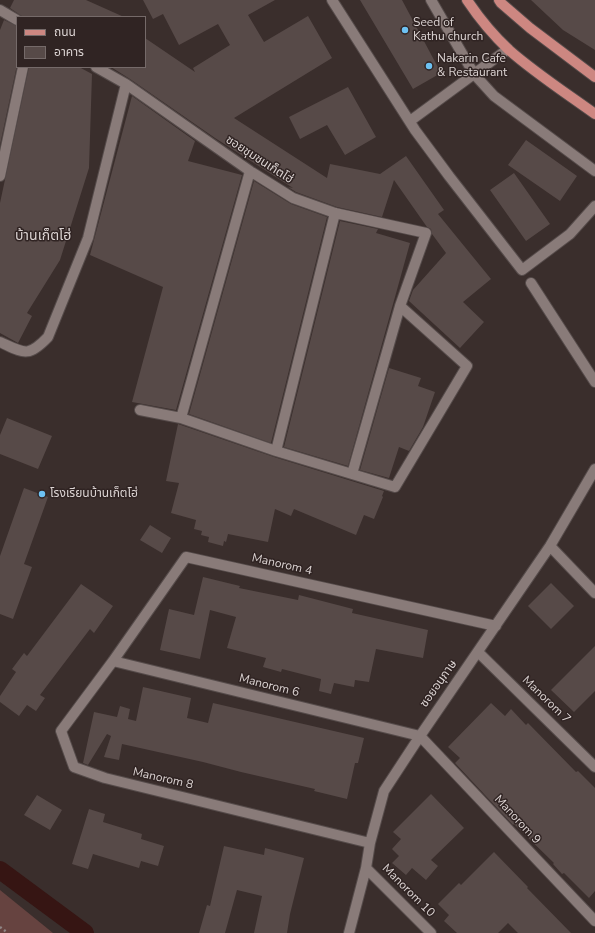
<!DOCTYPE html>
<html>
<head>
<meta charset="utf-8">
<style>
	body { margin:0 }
	#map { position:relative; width:595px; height:933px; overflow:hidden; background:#3a2e2c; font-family:"Nunito Sans","Noto Sans Thai",sans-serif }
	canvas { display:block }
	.legend { position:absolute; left:16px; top:16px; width:130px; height:52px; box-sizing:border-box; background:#302423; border:1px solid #756a69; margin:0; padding:5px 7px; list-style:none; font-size:12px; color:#dcd4d3 }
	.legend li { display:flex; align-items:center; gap:8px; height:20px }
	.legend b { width:20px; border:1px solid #756a69 }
</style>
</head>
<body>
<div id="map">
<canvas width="595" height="933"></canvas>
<ul class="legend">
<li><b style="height:5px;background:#cd8781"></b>ถนน</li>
<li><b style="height:11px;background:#574a48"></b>อาคาร</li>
</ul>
</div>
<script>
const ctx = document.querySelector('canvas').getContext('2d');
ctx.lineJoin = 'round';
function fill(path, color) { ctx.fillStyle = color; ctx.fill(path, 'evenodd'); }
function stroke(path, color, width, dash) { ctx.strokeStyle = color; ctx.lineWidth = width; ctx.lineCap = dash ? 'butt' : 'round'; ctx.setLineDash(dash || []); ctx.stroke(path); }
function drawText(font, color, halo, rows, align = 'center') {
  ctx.font = font + ' "Nunito Sans","Noto Sans Thai",sans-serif'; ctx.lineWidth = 3; ctx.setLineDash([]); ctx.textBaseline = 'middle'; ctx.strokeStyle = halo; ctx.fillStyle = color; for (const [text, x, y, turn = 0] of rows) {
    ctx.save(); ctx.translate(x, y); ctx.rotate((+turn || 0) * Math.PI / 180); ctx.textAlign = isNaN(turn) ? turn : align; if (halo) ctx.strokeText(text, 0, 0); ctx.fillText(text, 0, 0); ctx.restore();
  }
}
const green = new Path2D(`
	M0,890l53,43h-53z`);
const canal = new Path2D(`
	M0,870l85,63`);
const building = new Path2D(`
	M14,0h72l38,17h-101l-13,-9z
	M143,0h132l-27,15 16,27 44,-26 24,42 -98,60 93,60 3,-14 50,10 26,-18 38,54 -6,4 53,65 -28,23 21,20 -24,26 -51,-47 4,-11 33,-37 -14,-19 -1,-5 -4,-2 -33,-47 -12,37 -45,-10 -41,-15 -8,-5 5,1 -78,-50 -85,-59 -19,-12h34v-29l50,34 -2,-4 37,-23 -12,-21 -39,21 -16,-31 -10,5z
	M360,0h42l39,73 -28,16z
	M531,0h64v50l-32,-20z
	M4,20l13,6v39l-17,80v-115z
	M29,67h50l13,7 -3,94 -29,92 -33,53 5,3 -14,27 -18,-10v-130z
	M348,87l28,50 -31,18 -18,-30 -27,14 -11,-22z
	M132,96l63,45 -7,20 54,14 -66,235 -44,-8 31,-115 -73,-32z
	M526,140l51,36 -17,25 -52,-36z
	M514,173l36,51 -24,17 -36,-51z
	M254,181l37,23 36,13 -56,226 -82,-29z
	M340,221l38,8 -2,4 34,10 -62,223 -64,-19z
	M389,368l32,10 -3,8 17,6 -12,35 -14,24 -10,-4 -10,31 -29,-8z
	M7,418l45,18 -14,33 -38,-15v-19z
	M178,424l96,33 110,34 -2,5 1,1 -9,22 -10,-4 -8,20 -62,-26 -3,7 -16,-7 -7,33 -40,-8 -2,8 -2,-1 -1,5 -15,-4 1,-5 -8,-2 1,-4 -8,-2 2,-9 -25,-7 8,-30 -13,-2z
	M24,488l24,9 -24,67 8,3 -19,52 -13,-5v-58z
	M150,525l21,13 -9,15 -22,-13z
	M203,577l37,9 -1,2 59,12 1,-5 54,14 -1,4 76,17 -5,28 -47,-9 -7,33 -14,-2 -1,7 -20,-4 -3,11 -12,-3 2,-12 -39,-10 -1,3 -18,-5 3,-9 -39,-10 9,-31 -26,-7 -10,49 -40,-9 9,-41 25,6z
	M551,583l23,23 -23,23 -23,-23z
	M81,584l32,22 -19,27 -4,-4 -50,66 5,3 -9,13 -9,-6 -8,11 -19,-14v-6l16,-24 -4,-3 12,-16 3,3z
	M595,646v45l-21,21 -23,-22z
	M143,687l48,11 -4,20 21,5 5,-20 151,35 -6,25h-3l-8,36 -33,-8 1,-2 -74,-17 -38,-10 -81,-18 -3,16 -15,-3 7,-21 -4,-2 -19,31 -5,-2 11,-51 23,5 3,-11 10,3 -2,10 8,2z
	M491,703l14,13 6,-7 15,16 2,-2 48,49 2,-1 17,17v103l-6,7 -25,-25 -2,1 -9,-10 1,-1 -40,-39 -1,1 -58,-62 5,-5 -12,-11z
	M431,794l33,34 -33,32 7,6 -12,14 -14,-12 -6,7 -14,-12 7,-7 -7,-7 9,-10 -8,-7z
	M37,795l25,15 -12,20 -26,-15z
	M89,809l16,5 -2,8 39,12 -1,5 23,7 -6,20 -17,-5 -2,7 -46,-14 -5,15 -16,-5z
	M224,846l40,9 1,-7 39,10 -14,56 -3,19h-33l8,-37 -25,-6 -12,43h-26l8,-28 3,1z
	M494,852l34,35 -1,1 44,45h-53l-10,-10 -10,10h-41l-13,-12 5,-6 -11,-11 21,-21 2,2z`);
const path = new Path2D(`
	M0,927l8,6`);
const minor = new Path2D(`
	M332,0l83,130 34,46 73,94 48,-36 25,-28
	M431,0l43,74 20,22 101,75
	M0,10l17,10
	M96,67l30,17 124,87 43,27 42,15 91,20 -26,73 -48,168
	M410,121l98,-72
	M0,176l23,-109
	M531,283l64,99
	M0,342c24,11 28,16 48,-5l40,-99 38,-154
	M140,410l41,8 95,33 119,36 72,-121 -67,-60
	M181,418l69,-247
	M276,451l59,-238
	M550,546l45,47
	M478,652l117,115
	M113,661l307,75 175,185
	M370,843l-265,-65 -31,-11 -13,-36 52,-70 73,-104 310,69
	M366,868l65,65
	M349,933l17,-65 4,-25 14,-52 36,-55 130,-190 45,-77`);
const major = new Path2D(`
	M467,0c12,18 26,35 42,50 26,23 57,43 86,64
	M499,0l2,3 29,25 65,49`);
const markers = [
	[405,30,4,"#6dc2f3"],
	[429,66,4,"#6dc2f3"],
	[42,494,4,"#6dc2f3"]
];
const poiNames = [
	["Seed of",413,23],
	["Kathu church",413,37],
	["Nakarin Cafe",437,59],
	["& Restaurant",437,73],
	["โรงเรียนบ้านเก็ตโฮ่",50,494]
];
const streetNames = [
	["ซอยชุมชนเก็ตโฮ่",259,160,33],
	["Manorom 4",282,565,13],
	["ซอยอนุภาษ",439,684,-55],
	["Manorom 6",269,686,14],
	["Manorom 7",546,700,44],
	["Manorom 8",163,779,13],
	["Manorom 9",517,820,47],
	["Manorom 10",408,891,45]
];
const quarterNames = [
	["บ้านเก็ตโฮ่",43,237]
];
fill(green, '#664340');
stroke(canal, '#361513', 18);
fill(building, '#574a48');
stroke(minor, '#554b4a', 12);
stroke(major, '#554b4a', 12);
stroke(path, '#908685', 2.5, [2, 3]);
stroke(minor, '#897b79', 10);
stroke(major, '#cd8781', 10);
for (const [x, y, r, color] of markers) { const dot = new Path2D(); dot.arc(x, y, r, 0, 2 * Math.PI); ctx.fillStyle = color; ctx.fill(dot); stroke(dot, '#302423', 1.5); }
drawText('12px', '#dcd4d3', '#302423', poiNames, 'left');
drawText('12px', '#dcd4d3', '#302423', streetNames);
drawText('14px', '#dcd4d3', '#302423', quarterNames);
</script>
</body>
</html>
